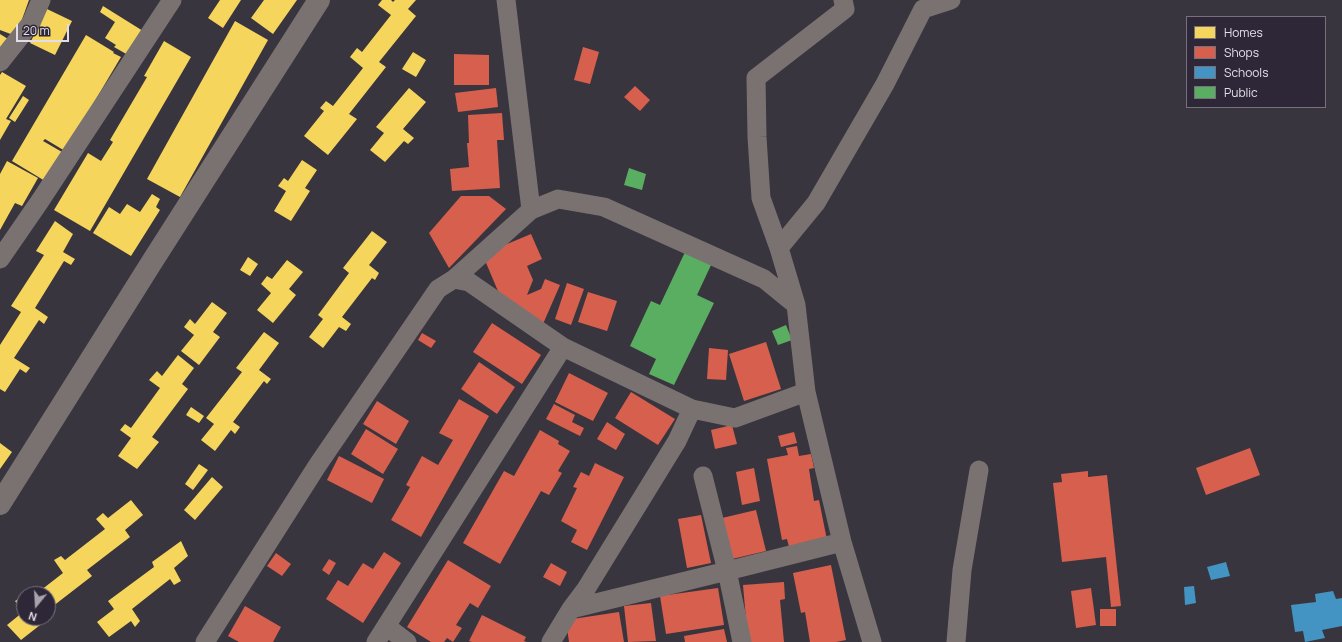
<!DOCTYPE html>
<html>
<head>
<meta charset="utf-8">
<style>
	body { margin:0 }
	#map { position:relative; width:1342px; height:642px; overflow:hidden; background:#39353e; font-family:Manrope,sans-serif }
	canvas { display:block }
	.legend { position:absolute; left:1186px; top:16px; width:140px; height:92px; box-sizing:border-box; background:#2e2738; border:1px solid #76707f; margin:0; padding:5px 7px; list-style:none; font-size:12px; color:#e2dee9 }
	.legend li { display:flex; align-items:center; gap:8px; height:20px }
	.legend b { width:20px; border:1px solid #76707f }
	.north { position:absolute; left:16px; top:586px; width:40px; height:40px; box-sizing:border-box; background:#2e2738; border:1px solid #76707f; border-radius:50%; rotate:198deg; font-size:11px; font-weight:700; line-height:16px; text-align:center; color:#e2dee9 }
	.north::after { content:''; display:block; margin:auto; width:14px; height:18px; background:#a7a3ad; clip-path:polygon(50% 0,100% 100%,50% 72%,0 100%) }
	.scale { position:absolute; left:16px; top:24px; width:53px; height:18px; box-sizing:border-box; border:2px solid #e2dee9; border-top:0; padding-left:5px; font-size:12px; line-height:14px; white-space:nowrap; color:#e2dee9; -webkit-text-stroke:3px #2e2738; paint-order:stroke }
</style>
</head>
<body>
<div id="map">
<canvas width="1342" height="642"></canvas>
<ul class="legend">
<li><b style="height:11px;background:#f6d55c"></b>Homes</li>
<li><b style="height:11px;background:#d6604d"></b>Shops</li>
<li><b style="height:11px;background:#4393c3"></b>Schools</li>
<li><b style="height:11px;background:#5aae61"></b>Public</li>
</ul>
<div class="north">N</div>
<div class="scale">20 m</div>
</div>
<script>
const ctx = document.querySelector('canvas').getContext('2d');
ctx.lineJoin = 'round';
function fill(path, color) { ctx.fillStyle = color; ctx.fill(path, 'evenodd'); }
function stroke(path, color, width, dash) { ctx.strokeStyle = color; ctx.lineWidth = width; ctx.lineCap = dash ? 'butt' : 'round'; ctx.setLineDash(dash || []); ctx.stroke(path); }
const homes = new Path2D(`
	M0,0h29l-13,36 -16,-6z
	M220,0h21l-18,28 -15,-10z
	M264,0h33l-24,34 -22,-16z
	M382,0h9l2,2 2,-2h21l-8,9 8,7 -37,46 7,5 -37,47 8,5 -29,36 -24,-19 20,-25 -4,-3 6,-7 7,5 30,-38 -13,-11 7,-9 5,4 29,-37 -13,-10z
	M103,6l40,25 -15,24 -14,-8 2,-2 -11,-7 10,-16 -15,-10z
	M47,9l25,12 -17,34 -25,-12z
	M235,21l33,19 -88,157 -33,-18z
	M0,34l8,5 -8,10z
	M86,35l28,17 -1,1 8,4 -56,94 -20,-12 -2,2 19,11 -17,29 -33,-20z
	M164,41l27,16 -101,174 -36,-21 34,-57 13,8 12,-19 -3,-2 37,-63 -3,-1z
	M413,52l13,8 -10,17 -14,-8z
	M2,72l24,14 -20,33 5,2 -11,19v-65z
	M409,88l17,14 -23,27 11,9 -6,6 -4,-3 -19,21 -15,-12 14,-17 -8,-6z
	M23,96l6,4 -14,22 -6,-4z
	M302,160l15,10 -12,18 5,3 -19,30 -17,-10 12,-20 -8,-5 6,-8 4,3z
	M7,161l31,17 -16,28 -7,-3 -15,27v-56z
	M152,194l8,5 -4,8 4,3 -29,46 -38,-23 16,-26 11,7 7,-10 13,8z
	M55,221l18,13 -10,18 12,7 -4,6 -7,-4 -29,47 13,9 -4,7 -5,-4 -25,38 16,10 -4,5 -6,-4 -15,23 -5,-3v-44l21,-33 -10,-6 33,-51 -8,-4z
	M372,231l15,11 -18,23 10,8 -4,7 -3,-2 -30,39 9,7 -5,7 -7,-4 -16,21 -14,-11 14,-18 -5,-4 31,-42 -6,-5z
	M248,257l10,7 -8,12 -10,-6z
	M287,260l16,12 -14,17 7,6 -23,28 -16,-13 14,-17 -10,-9 6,-8 5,3z
	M212,302l15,11 -14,19 7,5 -21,28 -18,-14 13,-16 -10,-8 6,-8 5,5z
	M264,332l15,11 -20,27 12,9 -4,5 -3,-3 -31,41 7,5 -5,7 -4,-4 -16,21 -14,-11 13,-16 -8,-6 36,-46 -6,-4z
	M178,355l16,13 -12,16 6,5 -36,48 7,5 -22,27 -19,-13 13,-18 -11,-8 5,-6 6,4 29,-40 -11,-8 8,-9 5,5z
	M191,407l13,9 -5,7 -13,-8z
	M0,443l12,9 -12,17z
	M199,464l9,6 -15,20 -8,-6z
	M212,477l11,10 -28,33 -11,-10z
	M131,500l12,15 -18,15 5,7 -43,33 5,6 -44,34v-16h-12l27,-21 -9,-13 7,-4 4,4 40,-31 -9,-10 7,-6 5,5z
	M181,541l7,15 -14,12 7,13 -7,4 -4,-6 -38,30 8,12 -5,6 -4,-6 -22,16 -12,-15 17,-13 -6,-8 46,-34 -2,-5z
	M23,596l1,2v20h25l-28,22 -14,-15 16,-13 -8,-11z`);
const shops = new Path2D(`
	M583,47l16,5 -9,32 -16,-4z
	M454,54l35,1v30h-35z
	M635,86l15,14 -10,11 -16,-14z
	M496,88l2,19 -40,5 -3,-19z
	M502,113l2,27h-7l3,48 -48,3 -2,-22 19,-2 -2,-24h2l-1,-28z
	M461,196h28l17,13 -57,59 -20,-35z
	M531,234l11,25 -15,7 6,14 -6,15 14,-6 4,-10 15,6 -17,39 -40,-21 -19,-45 16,-11z
	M567,283l17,6 -13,36 -16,-6z
	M588,292l29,9 -10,30 -29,-9z
	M492,323l49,32 -19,29 -49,-32z
	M422,333l14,8 -5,7 -13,-8z
	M766,342l15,47 -37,12 -15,-47z
	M709,348l19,2 -2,30 -19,-1z
	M479,362l36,25 -18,27 -36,-25z
	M569,373l39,20 -15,28 -38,-19z
	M631,392l44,27 -17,26 -43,-27z
	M459,399l30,17 -68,121 -30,-17 19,-33 -4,-2 16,-29 16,9 15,-25 -14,-7z
	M377,401l32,20 -13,23 -33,-20z
	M554,404l21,11 -3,7 12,6 -4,8 -34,-17z
	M607,422l18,12 -9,16 -19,-11z
	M732,425l5,19 -22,5 -4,-19z
	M366,429l32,20 -15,25 -32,-20z
	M540,430l19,11 -1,3 12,7 -12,20 4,2 -13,22 -8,-4 -41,73 -37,-21 41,-72 10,5z
	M794,432l3,11 -16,4 -3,-11z
	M797,446l2,10 12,-2 3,14 -5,1 5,32 5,-1 8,40 -38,7 -2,-8 -5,1 -15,-81 21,-4 -2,-7z
	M1250,448l10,27 -54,20 -10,-27z
	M339,456l45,23 -12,24 -45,-23z
	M595,463l29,14 -37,73 -16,-8 6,-12 -16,-9 16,-33 -4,-1 8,-15 8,4z
	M754,468l6,33 -18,4 -6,-33z
	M1088,471v6l19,-2 14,131 -10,1 -5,-50 -44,5 -9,-79 9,-1 -1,-8z
	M756,510l10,41 -34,8 -10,-41z
	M701,515l10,48 -24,5 -9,-49z
	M384,552l17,11 -38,60 -37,-24 12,-19 10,6 15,-23 10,6z
	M276,553l15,11 -9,12 -15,-10z
	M329,559l7,4 -7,12 -7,-5z
	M448,560l43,26 -13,22 -8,-5 -14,22 6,3 -9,14 -6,-4 -3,4h-13l-24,-15z
	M551,563l16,9 -7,14 -17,-9z
	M831,565l15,75 -10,2h-26l-5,-30 -4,1 -8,-40z
	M784,582l1,17 -5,1 4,42h-36l-5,-57z
	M718,588l6,37 -58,9 -6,-38z
	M1091,588l5,37 -20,3 -5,-37z
	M651,603l5,38 -28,1 -4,-36z
	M245,606l36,21 -8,15h-34l-11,-6z
	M1100,609h16v17h-16z
	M619,612l5,30h-55l-3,-22z
	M482,615l44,22 -2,4 3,1h-55l-3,-1z
	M724,629l3,13h-42l-1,-6z`);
const schools = new Path2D(`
	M1226,562l4,14 -19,4 -4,-13z
	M1194,586l2,17 -11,2 -1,-18z
	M1333,591l3,8 6,-1v28l-20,4 3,8 -20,4 -2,-11 -8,1 -4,-27 25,-3 -1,-8z`);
const public = new Path2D(`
	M629,168l17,6 -4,16 -18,-5z
	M686,250l26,13 -15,32 17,8 -40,82 -25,-11 7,-15 -26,-13 21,-45 9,4z
	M786,325l6,15 -14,5 -6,-14z`);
const minor = new Path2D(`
	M506,0l25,210
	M0,62l31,-39 10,-23
	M779,248l37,-45 69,-119 38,-75 28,-9
	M0,259l40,-58 132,-201
	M454,279l77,-69 27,-11 46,8 160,72 32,26 10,87 36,150 30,100
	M796,305l-17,-57 -18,-50 -4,-61 -1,-59 89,-69 -2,-9
	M571,609l156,-38 -24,-95
	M386,626l21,16
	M205,642l112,-176 121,-177 16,-10 15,3 94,65 129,62 43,9 71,-26
	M376,642l187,-295
	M551,642l20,-33 15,-20 91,-148 15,-32
	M742,642l-15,-71 115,-29
	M956,642l6,-72 17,-100`);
const tertiary = new Path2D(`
	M0,504l150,-239 169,-265`);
fill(homes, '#f6d55c');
fill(shops, '#d6604d');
fill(schools, '#4393c3');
fill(public, '#5aae61');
stroke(minor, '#7a7271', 19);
stroke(tertiary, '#7a7271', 22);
</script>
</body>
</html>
